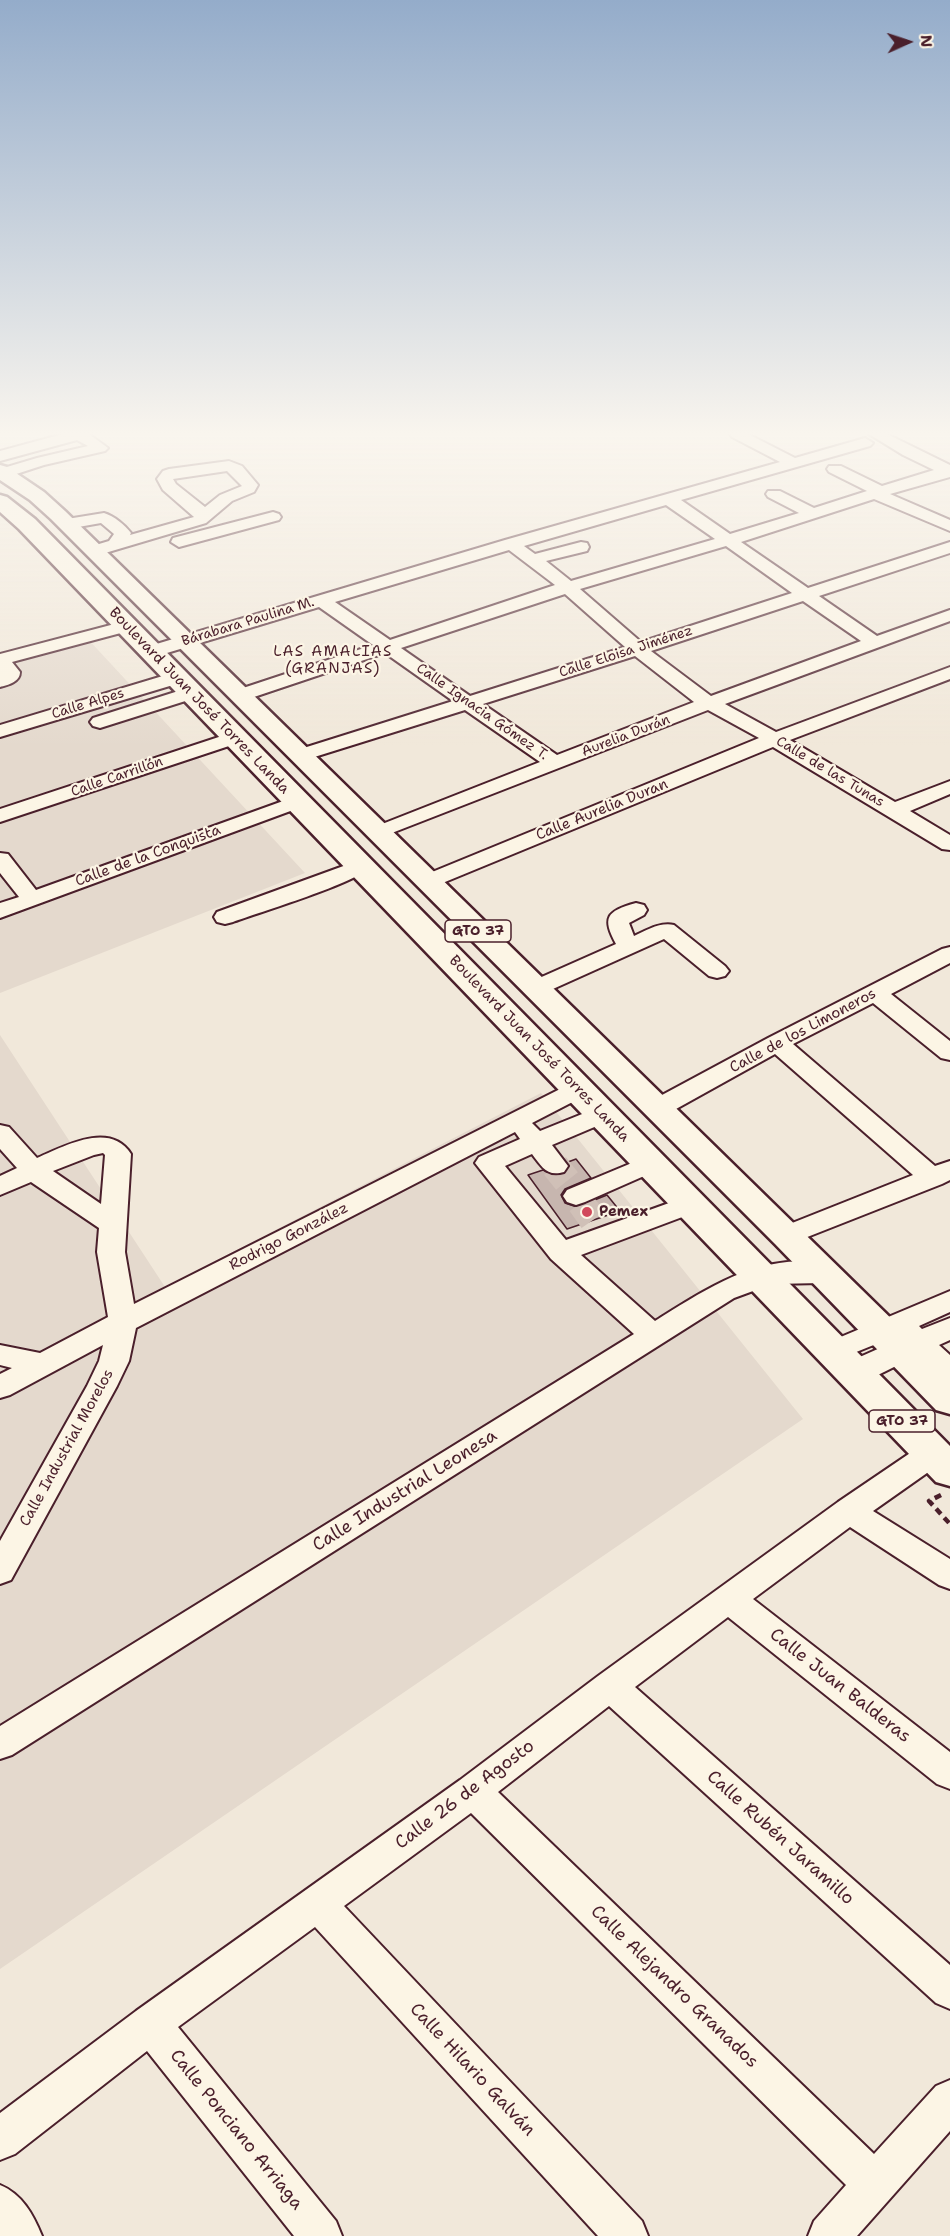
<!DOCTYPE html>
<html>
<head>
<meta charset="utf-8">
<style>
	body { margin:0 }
	#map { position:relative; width:950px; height:2236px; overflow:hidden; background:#f1e8da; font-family:"Shantell Sans",sans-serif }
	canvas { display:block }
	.north { position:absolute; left:878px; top:12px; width:60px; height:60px; -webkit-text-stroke:4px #fcf5e5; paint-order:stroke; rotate:87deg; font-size:16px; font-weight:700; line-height:24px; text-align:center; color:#4a1f2b }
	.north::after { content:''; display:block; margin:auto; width:21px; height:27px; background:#4a1f2b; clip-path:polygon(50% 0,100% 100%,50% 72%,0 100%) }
</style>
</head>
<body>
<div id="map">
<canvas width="950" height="2236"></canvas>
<div class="north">N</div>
</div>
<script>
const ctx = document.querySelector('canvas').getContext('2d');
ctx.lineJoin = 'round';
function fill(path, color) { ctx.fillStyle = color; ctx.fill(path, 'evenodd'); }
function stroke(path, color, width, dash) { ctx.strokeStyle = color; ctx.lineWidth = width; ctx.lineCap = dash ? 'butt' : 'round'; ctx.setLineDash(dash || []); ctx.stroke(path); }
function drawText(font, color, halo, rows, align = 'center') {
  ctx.font = font + ' "Shantell Sans",sans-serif'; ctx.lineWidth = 4.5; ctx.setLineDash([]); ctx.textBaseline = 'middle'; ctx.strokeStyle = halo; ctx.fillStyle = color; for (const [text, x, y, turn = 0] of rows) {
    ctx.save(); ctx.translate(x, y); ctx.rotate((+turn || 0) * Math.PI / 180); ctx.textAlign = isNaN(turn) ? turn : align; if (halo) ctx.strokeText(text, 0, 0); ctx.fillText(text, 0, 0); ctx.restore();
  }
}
const built = new Path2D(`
	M86,637l219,236 -305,120v-330z
	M0,1035l165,252 376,-194 262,326 -803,550z`);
const building = new Path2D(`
	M576,1159l15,19 -26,11 -4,6 4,8 12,4 30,-12 13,16 -53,18 -39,-54 15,-5 10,5 11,-1 6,-8 -2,-4z`);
const minorTunnel = new Path2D(`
	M555,1166l12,15
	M581,1203l12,17`);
const path = new Path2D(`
	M941,1495l-12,6 21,23`);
const minor = new Path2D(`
	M63,434h26l19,14 -3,3 -61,14 -40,13 -4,-1v-8l37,-11 51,-12 -11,-6 -77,21v-10z
	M730,434h18l47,24 70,-20 8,5 -3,3 -189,54 49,34 69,-21 -31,-16 -2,-3 2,-3h12l34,17 53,-17 -38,-19 -2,-3 2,-3h12l41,20 52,-16 -31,-15 -34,-21h18l63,31v12l-60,17 60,26v11l-76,-32 -133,43 67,46 142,-46v11l-131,43 58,40 73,-26v11l-225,83 51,28 174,-65v12l-160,61 105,62 55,-21v13l-40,17 40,24v15l-8,-1 -169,-102 -345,142 -8,-2 -3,-5 3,-5 339,-139 -51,-28 -329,128 -7,-2 -4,-4 4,-4 168,-66 -75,-52 -157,49h-14l-3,-4 3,-4 159,-50 -68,-48 -137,46h-14l-3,-4 3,-4 139,-46 -54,-38 -162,49h-14l-2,-4 2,-4 362,-108 275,-78 -48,-25zM666,505l49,34 -144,42 -25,-20 41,-10 2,-4 -2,-4 -6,-1 -46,12 -11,-8zM726,546l66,47 -151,49 -61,-53zM509,550l46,35 -165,55 -55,-38zM565,594l60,53 -155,49 -69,-48zM803,601l58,40 -150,55 -60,-45zM635,656l59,46 -137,53 -74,-51z
	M229,461l13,5 16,19 -4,7 -22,9 -26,22 -111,33 -8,-5 2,-4 20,-6 5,-7 -13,-11 -34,6 -8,-5 8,-5 37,-6c10,3 21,12 27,20l-1,2 64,-18 -31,-27 -6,-11 6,-8 6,-2zM227,471l15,15 -22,9 -15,12 -29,-23 -3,-5z
	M273,512l6,2 2,3 -2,3 -100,27 -8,-5 2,-4z
	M126,621l6,1 3,4 -3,4 -120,32 8,10c0,10 -12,13 -20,15v-33z
	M176,672l7,2 2,4 -2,4 -183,55v-12z
	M191,687l7,2 3,4 -3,4 -98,31 -7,-2 -3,-4 3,-4z
	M234,732l7,2 3,4 -3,4 -241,80v-13z
	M297,796l7,2 3,4 -3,4 -304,112v-15l19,-6 -19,-24v-20l8,1 28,36z
	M360,860l8,1 3,5c-11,16 -114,47 -138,56l-8,2 -8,-2 -3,-5 3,-5z
	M636,903l8,2 3,5 -3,5 -15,8 5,13c13,-6 26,-14 40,-11l51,41 4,5 -4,5 -8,2 -8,-2 -45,-37 -120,54 -8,2 -8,-2 -4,-5 4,-5 88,-39c-14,-26 -10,-33 20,-41z
	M950,947v16l-59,31 59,47v19l-9,-2 -68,-55 -80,41 142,122 15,-5v19l-8,4 -155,61 -10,-2 -4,-7 4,-7 136,-54 -138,-121 -108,60 -9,2 -9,-2 -4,-6 4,-6 119,-64 174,-89z
	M579,1081l9,3 4,5 -4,5 -56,29 8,8 62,-25 9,2 4,6 -4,6 -59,25 16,21 -4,6c-17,5 -22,-5 -32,-18l-27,12 61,74 117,-42 9,-3 9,3 4,6 -4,6 -120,45 74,66c53,-33 111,-73 177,-55l4,7 -4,7 -10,3 -50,1 -38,14 -722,457 -12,4v-33l634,-392 -83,-75 -76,-96 4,-6 41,-18 -5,-7 -379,196 -7,33 -12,25 -106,194 -11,4v-43l87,-155 12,-25 4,-16 -93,50 -10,3v-24l12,-6 -12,-3v-20l40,8 68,-36 -11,-65 2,-24 -68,-46 -31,13v-19l17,-8 -17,-19v-24l9,2 28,31c28,-12 73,-37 94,-4l-6,98 9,52 436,-220zM103,1153l2,2 -4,49 -48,-33 41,-16z
	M651,1155l9,2 4,6 -4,6 -75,33 -9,3 -9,-3 -4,-6 4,-6z
	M950,1291v21l-31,14 3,3 28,-11v22l-11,5 11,10v29l-10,-3 -25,-25c-21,10 -49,30 -71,24l-5,-8 5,-8 54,-24 -2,-4 -62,25 -10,-3 -5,-7 5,-7z
	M933,1441l11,4 4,8 -4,8 -71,50 77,48v30l-11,-4 -89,-58 -97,72 197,153v37l-13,-5 -209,-167 -93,70 315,278v44l-14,-6 -327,-297 -111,86 376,362 62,-68 14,-6v51l-93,105h-49l6,-15 32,-36 -375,-372 -127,93 298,315 6,15h-50l-283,-309 -137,100 158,194 6,15h-48l-147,-185 -132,103 -15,6v-47l136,-102 324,-231 138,-104 240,-174 84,-57z
	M0,2185c22,9 33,29 42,51h-42z`);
const major = new Path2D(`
	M0,465l7,2 37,25 21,19 885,865v38l-14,-4 -161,-166 -724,-725 -21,-19 -30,-20z
	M0,495l7,2 28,22 915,927v40l-14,-4 -917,-953 -19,-17z`);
const markers = [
	[587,1212,6,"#d1495b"]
];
const farStreetnames = [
	["Bárabara Paulina M.",248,622,-17],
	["Calle Eloisa Jiménez",626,652,-18],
	["Calle Alpes",88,704,-17],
	["Calle Ignacia Gómez T.",482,712,35],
	["Aurelia Durán",626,736,-21],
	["Calle de las Tunas",830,772,31],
	["Calle Carrillón",117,777,-19]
];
const shields = [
	[478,931,66],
	[902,1421,66]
];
const shieldNames = [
	["GTO 37",478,931],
	["GTO 37",902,1421]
];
const farQuarternames = [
	["LAS AMALIAS",333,652],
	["(GRANJAS)",333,669]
];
const streetNames = [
	["Boulevard Juan José Torres Landa",199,701,46],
	["Calle Aurelia Duran",602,810,-22],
	["Calle de la Conquista",148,856,-20],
	["Calle de los Limoneros",803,1031,-28],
	["Boulevard Juan José Torres Landa",539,1049,46],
	["Rodrigo González",289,1237,-27],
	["Calle Industrial Morelos",67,1448,-61]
];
const poiNames = [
	["Pemex",599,1212]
];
const nearStreetnames = [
	["Calle Industrial Leonesa",405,1491,-32],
	["Calle Juan Balderas",840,1686,38],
	["Calle 26 de Agosto",465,1795,-37],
	["Calle Rubén Jaramillo",780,1838,42],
	["Calle Alejandro Granados",674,1987,44],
	["Calle Hilario Galván",472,2070,47],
	["Calle Ponciano Arriaga",236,2130,51]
];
fill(built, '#e4d9cd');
fill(building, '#c7b6af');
stroke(building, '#4a1f2b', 1.5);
stroke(minorTunnel, '#d0c0b7', 28, [28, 14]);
stroke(minor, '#4a1f2b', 4);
stroke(major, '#4a1f2b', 5);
stroke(path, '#4a1f2b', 4.5, [7, 5]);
fill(minor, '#fcf5e5');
fill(major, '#fcf5e5');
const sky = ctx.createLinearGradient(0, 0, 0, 747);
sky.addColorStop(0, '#94acca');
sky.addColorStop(0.58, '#f9f5ee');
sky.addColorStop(1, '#f9f5ee00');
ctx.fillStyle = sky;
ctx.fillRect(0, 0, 950, 747);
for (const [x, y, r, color] of markers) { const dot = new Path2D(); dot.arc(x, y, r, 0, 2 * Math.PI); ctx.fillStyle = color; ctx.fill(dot); stroke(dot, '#fcf5e5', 2); }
drawText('14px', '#4a1f2b', '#fcf5e5', farStreetnames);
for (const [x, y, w] of shields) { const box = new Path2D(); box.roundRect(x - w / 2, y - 11, w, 22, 4.5); ctx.fillStyle = '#fcf5e5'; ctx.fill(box); stroke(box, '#4a1f2b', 1.5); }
drawText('bold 14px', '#4a1f2b', null, shieldNames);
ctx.letterSpacing = '1.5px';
drawText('15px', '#4a1f2b', '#fcf5e5', farQuarternames);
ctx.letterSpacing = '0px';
drawText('15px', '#4a1f2b', '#fcf5e5', streetNames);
drawText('bold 15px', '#4a1f2b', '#fcf5e5', poiNames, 'left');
drawText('18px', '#4a1f2b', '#fcf5e5', nearStreetnames);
</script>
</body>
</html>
